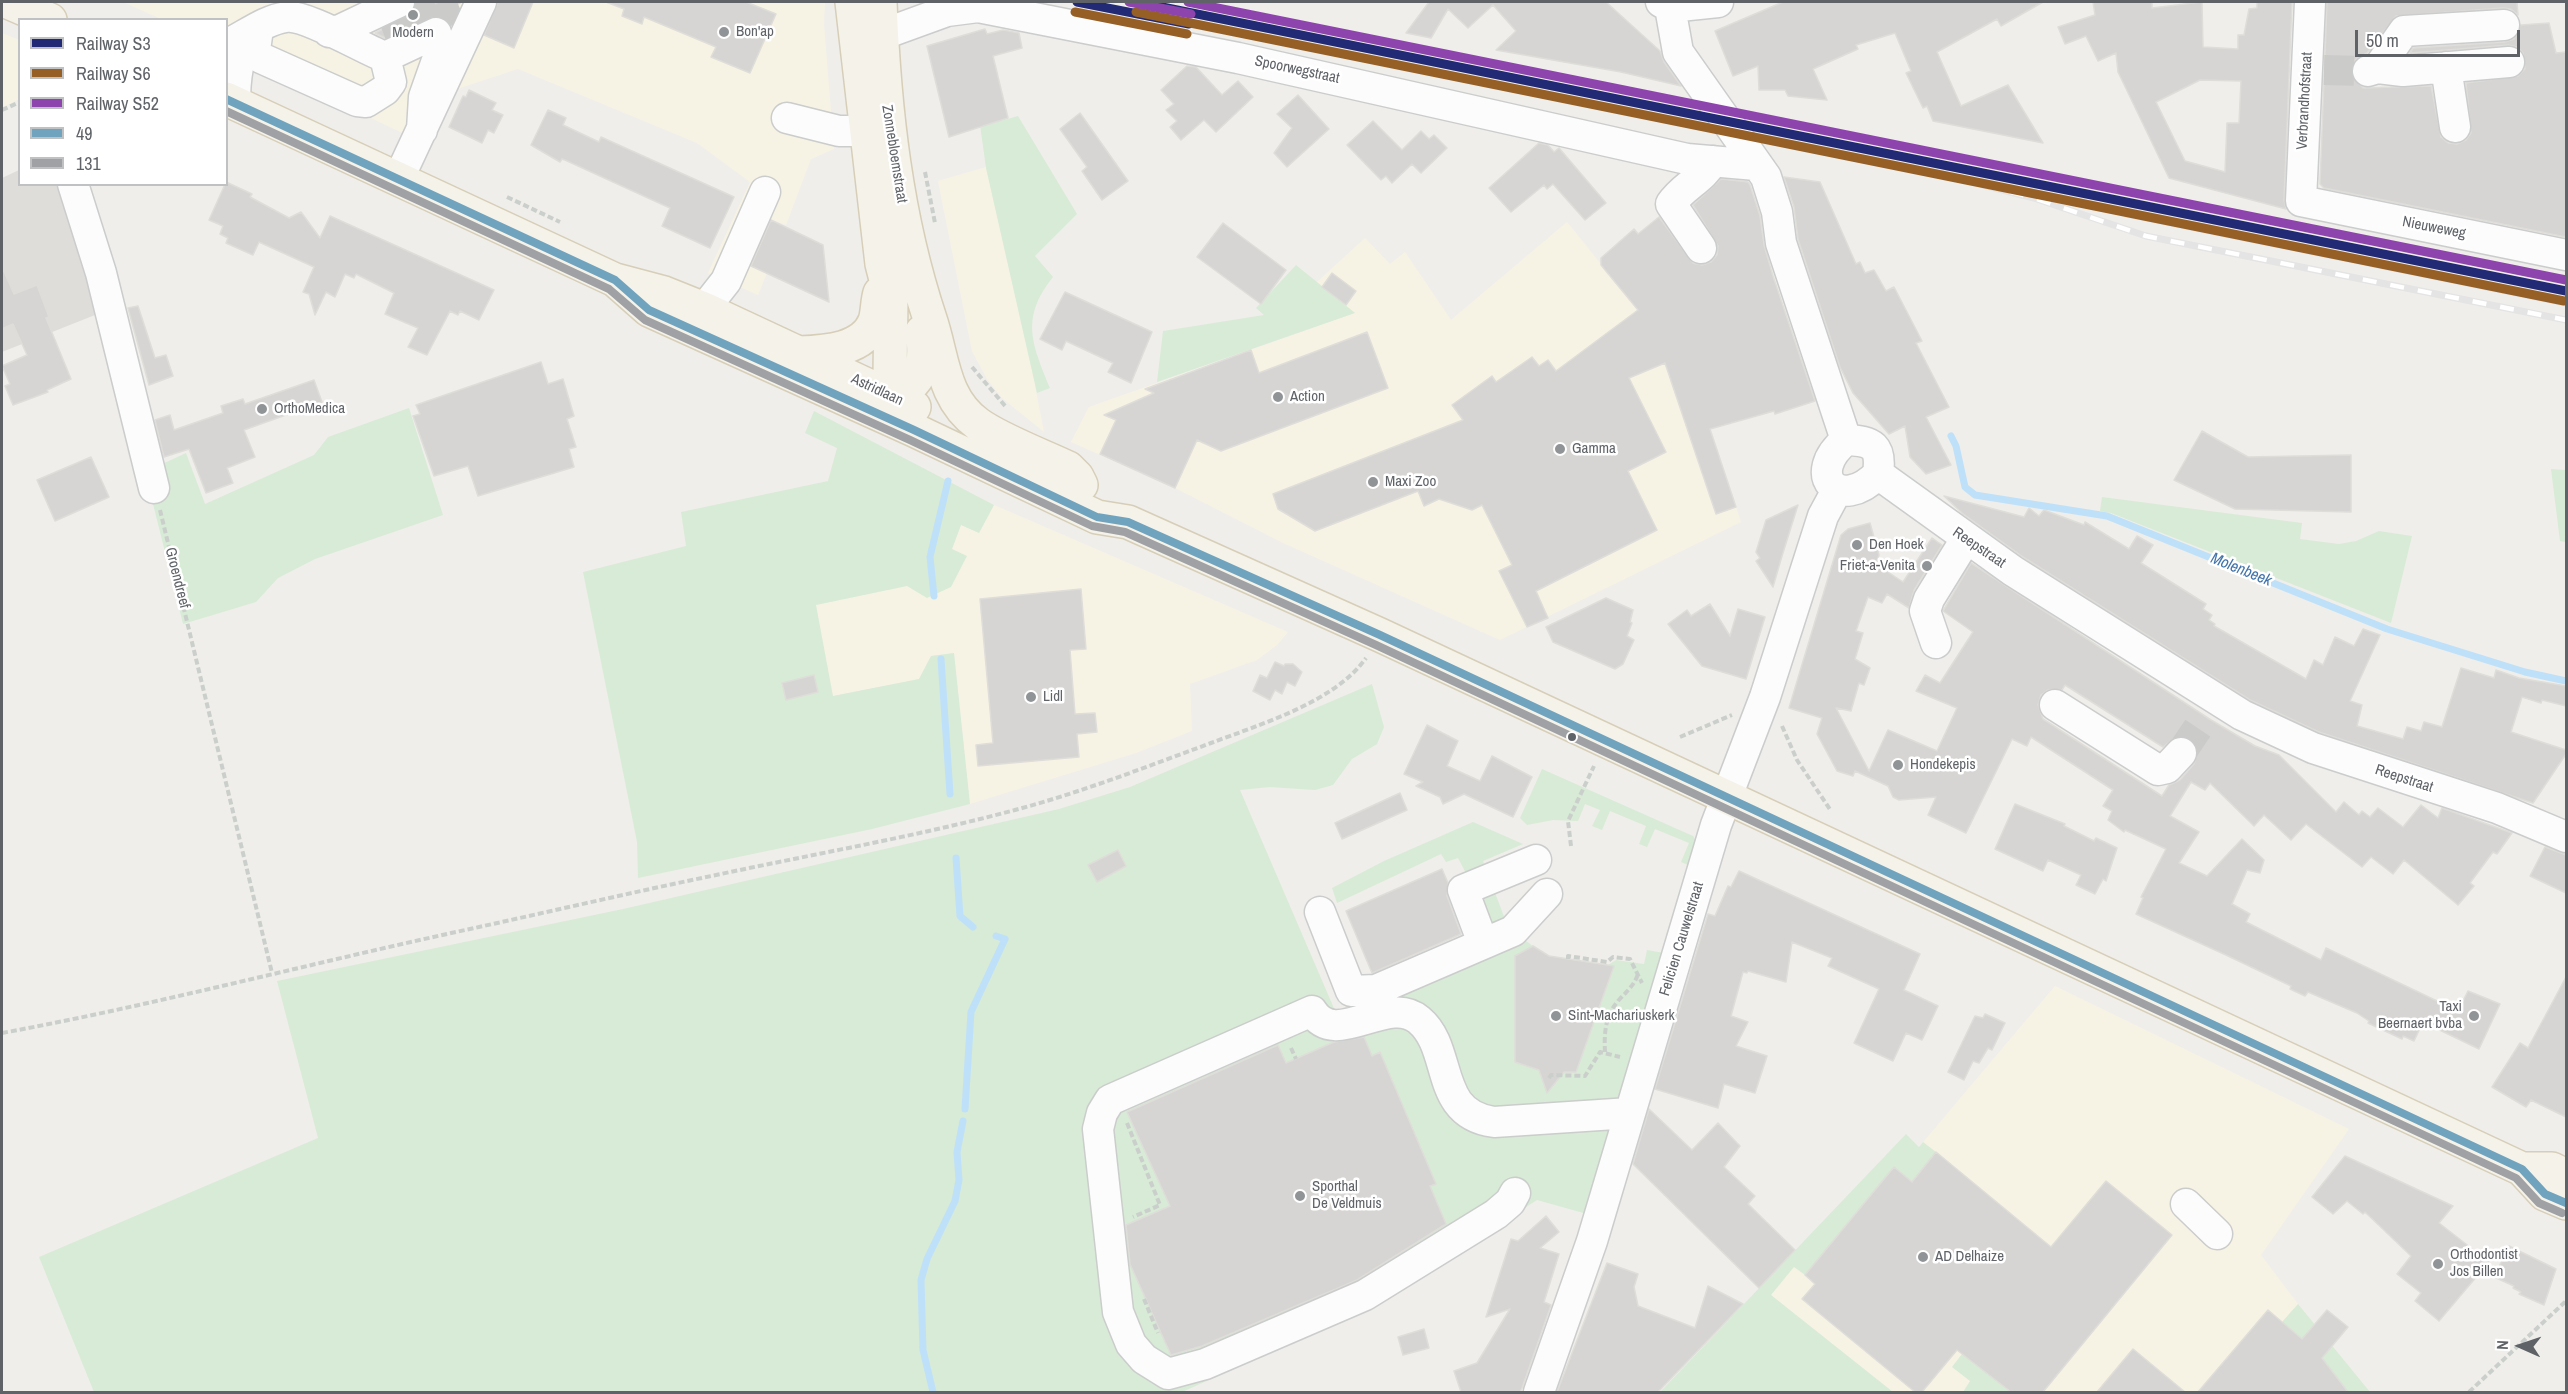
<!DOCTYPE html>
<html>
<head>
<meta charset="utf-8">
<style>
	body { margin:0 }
	#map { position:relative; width:2568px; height:1394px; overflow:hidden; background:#efeeea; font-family:"Archivo Narrow",sans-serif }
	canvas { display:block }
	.frame { position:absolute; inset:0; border:3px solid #5f6368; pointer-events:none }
	.legend { position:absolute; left:18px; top:18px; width:210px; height:168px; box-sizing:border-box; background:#fff; border:2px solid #bfc1c3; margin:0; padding:8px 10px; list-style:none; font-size:18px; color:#5f6368 }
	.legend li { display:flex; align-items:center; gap:12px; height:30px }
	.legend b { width:30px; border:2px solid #bfc1c3 }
	.north { position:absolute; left:2490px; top:1316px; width:60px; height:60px; -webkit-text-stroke:4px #fff; paint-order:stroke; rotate:273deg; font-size:16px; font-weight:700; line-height:24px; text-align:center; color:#5f6368 }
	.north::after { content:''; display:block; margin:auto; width:21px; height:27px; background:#5f6368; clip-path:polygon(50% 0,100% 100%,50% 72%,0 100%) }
	.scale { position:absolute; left:2355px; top:30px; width:165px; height:27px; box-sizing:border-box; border:3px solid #5f6368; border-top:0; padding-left:8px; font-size:18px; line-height:21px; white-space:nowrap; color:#5f6368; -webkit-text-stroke:4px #fff; paint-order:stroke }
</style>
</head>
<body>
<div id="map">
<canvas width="2568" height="1394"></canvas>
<div class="frame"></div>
<ul class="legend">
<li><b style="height:8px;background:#222975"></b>Railway S3</li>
<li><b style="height:8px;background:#965f26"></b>Railway S6</li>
<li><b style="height:8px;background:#8e44ad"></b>Railway S52</li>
<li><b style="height:8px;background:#70a3bd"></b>49</li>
<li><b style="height:8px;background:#9fa1a4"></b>131</li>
</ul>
<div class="north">N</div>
<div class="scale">50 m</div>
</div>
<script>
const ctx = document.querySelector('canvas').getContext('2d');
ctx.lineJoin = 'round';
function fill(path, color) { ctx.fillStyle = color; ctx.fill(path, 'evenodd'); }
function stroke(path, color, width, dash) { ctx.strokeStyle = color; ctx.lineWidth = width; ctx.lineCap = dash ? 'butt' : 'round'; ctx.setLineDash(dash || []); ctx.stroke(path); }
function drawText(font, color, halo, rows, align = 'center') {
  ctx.font = font + ' "Archivo Narrow",sans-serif'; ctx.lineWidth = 5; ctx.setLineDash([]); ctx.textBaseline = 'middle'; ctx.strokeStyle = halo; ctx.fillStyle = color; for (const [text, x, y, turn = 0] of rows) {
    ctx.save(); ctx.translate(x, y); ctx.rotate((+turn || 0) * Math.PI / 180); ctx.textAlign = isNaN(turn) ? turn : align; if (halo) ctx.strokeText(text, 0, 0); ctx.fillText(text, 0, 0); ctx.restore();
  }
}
const commercial = new Path2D(`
	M123,2h702l-1,22 10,125 -23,10 -25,66 -18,-7 -19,47 18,8 -9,22 -50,-22 42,-91 -53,-39 -179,-74 -61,20 -27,57 -203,-96 -1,-30 -65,-1z
	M2,33l17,7 1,59 -18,8z
	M986,167l47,208 11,57 -42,-34 -15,-19 -15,-28 -34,-170z
	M1567,222l71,88 19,31 59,173 20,-7 5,15 -241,118 -217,-97 -108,-55 -104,-46 18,-35 266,-94 -38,-31 48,-44 25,26 15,-12 46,68z
	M994,505l21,9 273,118 -11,13 -20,15 -67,24 2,47 -56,22 -166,51 -16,-151 -23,3 -12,23 -87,17 -16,-91 91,-19 60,-29 -15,-8 9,-24 18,8z
	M2055,986l294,143 -88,126 37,49 -15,17 33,29 32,42h-337l-43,-36 3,25 -8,11h-70l-122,-97 23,-29 11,9 114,-128z`);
const industrial = new Path2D(`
	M19,170l1,14 37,1 43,128 -98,39v-174z`);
const green = new Path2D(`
	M1018,116l59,98 -42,42 18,21c-33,41 -21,67 -3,111l-13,5 -51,-225 -6,-43 3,1z
	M1296,265l59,48 -198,69 6,-51 101,-16 -8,-7z
	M409,408l34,107 -128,44 -37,19 -22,24 -73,22 -38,-152 41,-19 19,51 109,-49 14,-18z
	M814,411l180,94 -15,28 -18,-8 -9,24 15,7 -16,31 -24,11 -20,-12 -91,19 17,91 86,-17 12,-23 23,-3 16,151 -98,25 -234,49 -1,-36 -54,-270 103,-26 -5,-34 147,-31 9,-33 -32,-15z
	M2551,469l15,1v72l-6,-1z
	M2102,497l200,26 -2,16 39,5 17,-3 23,-10 33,5 -21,87 -280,-110 -11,-2z
	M1372,684l12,43 -7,17 -25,15 -19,26 -18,5 -45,-3 -30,3 96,223 190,-72 7,5 -18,10v106l30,10h31l38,-105 -6,-2 8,-5 28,4 3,-14 17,3 -49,153 -28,108 -50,-14 -171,110 -184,82h-1088l-55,-135 279,-119 -41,-157 346,-72 436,-100 71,-22z
	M1542,769l151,67 3,5 -6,25 -9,-4 8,-19 -34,-14 -8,18 -8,-3 7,-18 -36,-15 -8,19 -10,-4 8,-16 -15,-6 -7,17 -25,-1 -26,5 -7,-7z
	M1473,822l50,22 -40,17 4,12 -18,6 -11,-21 -12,4 -5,-8 -104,49 -5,-15 52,-27z
	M1492,885l13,34 -16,7 -13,-34z
	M1906,1134l13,13 4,-5 13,10 -24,30 -18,-15 -89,108 -11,-8 -23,28 122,97h-233z
	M2298,1304l72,88h-22l-32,-42 -34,-28z
	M1962,1354l6,2 43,36h-48l7,-11 -18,-14z`);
const stream = new Path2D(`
	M1951,436l5,10 9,41 10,8 132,21 280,113 138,43 41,9
	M934,596l-4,-39 18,-76
	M941,659l9,135
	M956,858l4,58 13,11
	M965,1109l6,-97 34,-73 -9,-3
	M933,1392l-10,-42 -2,-70 6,-21 28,-58 4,-21 -2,-28 6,-31`);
const building = new Path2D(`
	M462,2l-77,36 -10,-5 32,-16 11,-15z
	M498,2h35l-19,46 -30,-13z
	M606,2h140l30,12 -26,59 -39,-16 5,-10 -72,-30 -2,7 -20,-8 2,-7z
	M1429,2h177l54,49 4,11 17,24 -60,-14 -125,-22 20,-19 -23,-26 -25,23 -20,-19 -17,29 -25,-5z
	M1783,2h260l-42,24 -4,-7 -60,33 24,54 47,-21 35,58 -110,-22 -6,-15 -4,2 -17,-35 5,-2 -16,-38 -39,12 2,4 -45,20 14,31 -39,-4 -3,-6h-26l-1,-24 -25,10 -18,-45z
	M2093,2h59v6l50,-6 1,45 35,2v-14h6l5,-26 8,-1v-6h35l-8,198 2,9 -117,-31 -51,-106 -2,-19 -18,8 -12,-25 -21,8 -7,-17 37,-12zM2200,80l41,1 -2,42h-12l-2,49 -40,-11 -29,-59z
	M2327,2h190l1,13 -7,-6 -8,-1 -107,8 -29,37 -11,6 -5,7 1,10 11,12 68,-2 10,51 7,6 9,1 9,-4 5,-7 -5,-50 52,-7 7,-7 -2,-16 -6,-6 -9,-2 -98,8 3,-5 92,-6 9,-3 7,-14 28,-2 7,30 10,-1v185l-242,-49 -4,-4z
	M985,29l2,5 16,-4 16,3 3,15 -29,8 15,62 -59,19 -22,-91z
	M1187,66l9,1 26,28 16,-14 15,16 -37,35 -12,-12 -23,20 -11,-13 7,-6 -11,-11 8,-6 -13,-14z
	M469,90l27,13 -4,7 11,5 -9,18 -6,-3 -6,13 -33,-16 14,-31 3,1z
	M1298,95l31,34 -42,38 -13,-14 18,-25 -15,-14z
	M548,110l18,8 -3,7 36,17 2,-5 133,60 -24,51 -48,-22 8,-18 -105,-48 -3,-1 -2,3 -29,-17z
	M1080,113l48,68 -26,19 -20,-29 5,-4 -27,-38z
	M1373,121l29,29 19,-19 8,8 5,-4 13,13 -26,25 -9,-9 -20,19 -6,-7 -5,4 -34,-35z
	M1539,143l9,2 6,7 5,-4 47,55 -21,17 -32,-36 -6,5 -3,-4 -33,27 -22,-24z
	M1784,177l36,5 36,82 4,-2 5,11 9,-3 12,21 8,-4 28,54 -6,2 33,64 -23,10 25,48 -25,9 -16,-17 -5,-31 -16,8 -36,-41 -13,-26 -42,-128 -4,-32z
	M1721,179l27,3 2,3 10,31 4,29 9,31 42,125 -40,13 -1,-3 -64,18 26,78 -20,7 -51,-151 -36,15 37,74 -38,19 29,59 -121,61 12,27 -21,9 -28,-56 13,-6 -30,-60 -10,5 -33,-11 -15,7 -6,-15 -103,40 -37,-22 -5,-15 190,-74 -11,-15 40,-29 4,6 36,-25 7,9 9,-6 8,11 82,-61 -37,-45v-7l33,-29 4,5 21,-17 34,46 9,2 9,-3 6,-7 1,-9 -25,-41z
	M226,182l26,12 -2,3 39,21 12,-6 19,26 10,-22 164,74 -15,30 -19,-9 -2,4 -8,-4 -23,44 -19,-8 10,-19 -33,-14 9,-21 -38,-19 -2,4 -9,-4 -10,23 -9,-5 -11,23 -6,-21 -6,-2 11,-25 -55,-25 -6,13 -27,-12 2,-5 -8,-4 3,-8 -14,-6z
	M771,220l52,25 6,57 -78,-36z
	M1223,223l63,47 -25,34 -64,-47z
	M2,267l12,27 23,-9 12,32 -3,1 25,61 -24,11 1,2 -35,13 -8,-19 5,-2 -8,-18 25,-11 -14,-31 -11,5z
	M1332,273l24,18 -10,14 -24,-18z
	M1065,292l87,40 -21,51 -23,-11 5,-9 -47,-22 -4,9 -22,-11z
	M138,306l17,52 11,-3 7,21 -24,9 -21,-77z
	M1367,332l21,56 -167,63 -24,-11 -22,48 -75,-34 16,-34 -12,-5 50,-22 -9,-4 106,-39 8,23z
	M541,362l7,22 15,-5 11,37 -7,3 9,28 -7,2 5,18 -96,29 -10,-30 -34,10 -21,-60 7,-2 -4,-9z
	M314,380l8,22 -78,28 11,27 -28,11 6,15 -27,10 -17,-44 -25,8 -9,-37 15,-5 4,15 49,-17 -2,-7 22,-7 2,5z
	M2202,431l46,26 103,-2v57l-116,-3 -61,-29z
	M91,457l18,40 -54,24 -18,-41z
	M1944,496l80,21 5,-9 10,8 5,-6 40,15 1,-3 44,27 8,-13 16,9 -12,18 65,41 -3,5 9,6 -3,5 6,4 -1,2 92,53 8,-19 9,5 12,-28 19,9 9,-17 17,6 -30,66 12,4 -5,21 46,13 4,-12 14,4 3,-9 18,5 19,-59 33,10 2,-8 23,8 47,8v20l-24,-6 -1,3 -19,-6 -11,35 55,18v4l-33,49 -214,-71 -69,-32 -227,-143 -61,-44z
	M1798,505l-16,51 -9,31 -17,-26 4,-3 -4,-6 10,-32z
	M1870,523l9,32 -3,9 27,18 29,-44 10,7 -28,45 -5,18 -22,-14 -5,9 -14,-6 -12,34 7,2 -8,26 15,9 -6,17 -5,-2 -8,28 -15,-3 33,63 19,-41 49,21 20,-43 -41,-17 9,-16 15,8 33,-51 -30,-21 28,-48 240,157 44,26 24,9 57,57 8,-10 15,13 3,-4 8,6 8,-9 25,19 18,-22 17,13 4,-10 70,25 -15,21 -4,-2 -23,31 4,3 -16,19 -54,-45 -11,14 -22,-17 -9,10 -56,-43 -15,16 -27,-25 -10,11 -44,-43 -5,7 -14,-8 -21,34 29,16 -20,31 28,13 35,-37 22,21 -4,13 -13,-3 -15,34 18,10 -4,8 75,38 5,-12 132,63 10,-20 32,13 -21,45 -56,-27 -9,19 -11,-5 -1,3 -34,-16 1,-2 -12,-8 -49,-21 -3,4 -15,-7 1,-3 -65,-31 -90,-41 7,-16 -2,-1 25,-48 -41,-19 -1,2 -16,-12 4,-9 -9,-5 10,-16 -82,-53 -4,9 -15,-7 -46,94 -38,-18 8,-18 -37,3 -6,-3 -5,-11 -33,-15 -2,5 -16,-5 -20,-37 5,-16 -33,-10 52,-173 7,-6zM2065,685l98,62 14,-11 15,4 6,9 -4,15 -14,16 -11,5 -7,11 -119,-77 -5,-14 3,-10 7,-5h14z
	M1081,589l5,60 -16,1 5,64 20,-1 2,19 -20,2 2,23 -101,9 -2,-21 17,-2 -13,-144z
	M1606,598l27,12 -3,12 2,1 -5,13 7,4 -11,24 -8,5 -62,-27 -7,-15z
	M1710,604l20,32 8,-27 27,8 -19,62 -44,-13 -34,-42 19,-14 4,6z
	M1275,662l9,4 1,-2h8l9,8 -7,14 -8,-4 -5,12 -7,-4 -5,10 -17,-9 7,-16 7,3z
	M814,675l4,17 -32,8 -4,-17z
	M1427,725l31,16 -11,25 33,15 12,-25 40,21 -19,40 -49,-23 -21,10 -3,-7 -24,-11 7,-4 -19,-8z
	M1400,793l7,17 -65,29 -7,-16z
	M2015,804l50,20 -1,2 30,15 2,-3 21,10 -11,33 -3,-2 -8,15 -19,-9 5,-10 -33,-15 -5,11 -48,-22z
	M2545,847l21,8v38l-36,-17z
	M1118,850l8,16 -29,16 -9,-17z
	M1442,869l6,14 -1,13 14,38 -89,39 -26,-62z
	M1739,871l181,83 -16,36 34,16 -16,34 -16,-7 -13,28 -39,-18 25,-54 -51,-23 4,-8 -40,-16 -6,40 -38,-11 -1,2 -4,-1 -12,44 17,6 -12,24 31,10 -12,37 -31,-9 -6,24 -63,-19 53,-175 7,2 13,-30 3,1z
	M1533,946l16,10 65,10 -38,106h-12l-17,21 -8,-23 -24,-8v-106z
	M2566,977v140l-35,-17 -5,7 -34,-20 28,-44 8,5z
	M1985,1014l20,9 -13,27 -4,-2 -9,15 -6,-2 -9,19 -16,-8 27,-56 8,2z
	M1364,1037l8,19 8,-4 56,132 -6,2 16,38 -89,56 -155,66 -31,9 -41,-91 -4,-39 44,-19 -43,-94 151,-67 8,18 48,-21z
	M1649,1109l43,41 26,-27 22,23 -16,21 31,29 -7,8 47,46 -36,38 -126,-124z
	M1936,1152l115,95 55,-66 66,54 -129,157h-32l-54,-42 -35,42h-7l-113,-93 13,-15 -10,-9 89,-108 18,15z
	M2345,1156l108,50 -14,17 50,39 -50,59 -24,-20 6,-8 -24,-19 14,-18 -46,-44 -2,2 -16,-13 -14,13 -21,-17z
	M1546,1216l13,16 -19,16 19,6 -15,48 7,3 -29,83 -2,4h-59l-7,-21 23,-8 33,-54 -24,8 25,-78 7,2z
	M2509,1246l47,23 -12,36 -25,-11 2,-2 -8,-4 1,-2 -20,-9z
	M1607,1263l31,11 -4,13 4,19 57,22 13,-42 35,18 -85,88h-101z
	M2268,1310l34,29 25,-29 21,17 -26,31 26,34h-150z
	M1424,1329l5,19 -26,7 -5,-18z
	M2133,1349l52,43h-88z`);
const minorTunnel = new Path2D(`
	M418,2l13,33
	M441,2l10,24
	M389,6l16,42
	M2324,70l44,1
	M2181,753l25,-37`);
const path = new Path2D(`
	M2,110l18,-8
	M925,172l10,51
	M507,197l53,25
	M972,367l34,40
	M160,510l112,463
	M1782,726l15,34 34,51
	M1680,737l52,-22
	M1571,846l-3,-25 26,-55
	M1568,959v-3l39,6 6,-5 17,2 12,24
	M2,1033c152,-28 302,-68 454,-101 88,-19 177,-40 265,-58 98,-21 197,-38 294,-64 67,-18 131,-43 196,-67 50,-19 124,-41 155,-85
	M1291,1048l5,11
	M1605,1052c-1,-18 0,-36 13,-51 8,-9 16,-15 20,-27
	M1549,1078l2,-3 34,1 15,-24 20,5
	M1127,1123l33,82 -27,12
	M1144,1299l14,34
	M2469,1392l97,-91`);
const minor = new Path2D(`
	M1661,2l9,5 48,-5
	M2310,2l-9,199 265,54
	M1670,7l8,45 88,125 11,35 4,31 65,197
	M258,29l-3,21 6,8 96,43 9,1 19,-12 6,-8 -6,-25
	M329,32l11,-2 59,-28
	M881,35l66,-24 31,-4 260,51 449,101 69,6
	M226,45c19,-9 39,-25 60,-28 19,-3 78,32 99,40l51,-24 5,16 -17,48 -2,33
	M2446,67l9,60
	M2378,68l25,3 106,-9
	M2368,71l10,-3 26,-37 100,-6
	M235,103c0,-25 3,-46 14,-69
	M787,118l52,13h26
	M398,180l83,-178
	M73,184l28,89 53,215
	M1701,248l-30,-44c11,-17 32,-25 42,-43
	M704,309l22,-28 39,-89
	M1846,440c-42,34 -7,74 32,34
	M1846,440c27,1 36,6 32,34
	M1878,474l135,97 229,144 71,33 184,60 69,29
	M1936,643l-11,-32 4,-12 37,-60
	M2055,705l103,65 9,-2 14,-15
	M1320,912l31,79 25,-1 137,-59 34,-37
	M1483,943l-20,-53 73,-30
	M1515,1193l-5,9 -14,12 -131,81 -160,69 -37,10 -24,-15 -13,-15 -13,-32 -20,-183 4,-16 8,-13 202,-89c23,39 76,-18 107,9 35,29 14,94 75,102l136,-9
	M2186,1204l31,30
	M1539,1392l53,-151 124,-416 49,-128 58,-181 14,-26`);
const major = new Path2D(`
	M8,2l42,18
	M852,2l30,262 9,35 -1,78 5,36
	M880,2c4,107 16,215 50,317 13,38 12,79 48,105 22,16 65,32 90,44l9,9 4,8
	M226,99l389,181 49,13 40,16 210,98
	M615,280l34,30 265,120 183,87 31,5 252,113 1142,534 23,25 21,9
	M799,353c27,-1 65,-3 76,-32 3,-9 2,-19 5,-28
	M873,397c43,-1 56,-26 49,-65
	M2522,1169h30l14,7`);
const rail = new Path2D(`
	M1983,185l51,13 112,38 420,84
	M2127,214l439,89`);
const bus1 = new Path2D(`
	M226,99l389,181 34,30 265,120 183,87 31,5 252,113 1142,534 23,25 21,9`);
const bus2 = new Path2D(`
	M226,111l383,178 36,31 265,120 182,86 33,6 251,113 1140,533 23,25 23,10`);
const rail1 = new Path2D(`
	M1077,2l112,22
	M1138,2l1428,289`);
const rail2 = new Path2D(`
	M1075,12l112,22
	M1136,12l1428,289`);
const rail3 = new Path2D(`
	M1129,2l62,12
	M1188,2l1378,278`);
const markers = [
	[413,15,6,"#919496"],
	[724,32,6,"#919496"],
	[1278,397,6,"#919496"],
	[262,409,6,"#919496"],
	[1560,449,6,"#919496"],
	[1373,482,6,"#919496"],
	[1857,545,6,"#919496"],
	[1927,566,6,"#919496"],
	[1031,697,6,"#919496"],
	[1572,737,5,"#5f6368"],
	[1898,765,6,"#919496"],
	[1556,1016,6,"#919496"],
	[2474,1016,6,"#919496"],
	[1300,1196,6,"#919496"],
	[1923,1257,6,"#919496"],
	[2438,1264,6,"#919496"]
];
const poiNames = [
	["Bon'ap",736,32],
	["Modern",413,33,"center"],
	["Action",1290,397],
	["OrthoMedica",274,409],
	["Gamma",1572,449],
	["Maxi Zoo",1385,482],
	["Den Hoek",1869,545],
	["Friet-a-Venita",1915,566,"right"],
	["Lidl",1043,697],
	["Hondekepis",1910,765],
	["Taxi",2462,1007,"right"],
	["Beernaert bvba",2462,1024,"right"],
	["Sint-Machariuskerk",1568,1016],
	["Sporthal",1312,1187],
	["De Veldmuis",1312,1204],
	["Orthodontist",2450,1255],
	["Jos Billen",2450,1272],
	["AD Delhaize",1935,1257]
];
const streetNames = [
	["Spoorwegstraat",1297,70,12],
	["Verbrandhofstraat",2305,101,-87],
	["Zonnebloemstraat",894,154,81],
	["Nieuweweg",2434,228,11],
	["Astridlaan",877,390,25],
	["Reepstraat",1979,548,34],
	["Groendreef",177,578,76],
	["Reepstraat",2404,779,18],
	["Felicien Cauwelstraat",1682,939,-73]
];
const waterNames = [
	["Molenbeek",2241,570,22]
];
fill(commercial, '#f7f3e4');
fill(industrial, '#dfddda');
fill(green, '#d8ebd6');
stroke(stream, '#bfe0f9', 7);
fill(building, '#d6d5d3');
stroke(building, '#deddd9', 1.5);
stroke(minorTunnel, '#cbcbca', 30, [30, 15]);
stroke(minor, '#cbcccc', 33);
stroke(major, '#d7ceb8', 36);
stroke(path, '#cacfcc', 4, [6, 3]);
stroke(minor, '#fdfcfc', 30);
stroke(major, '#f4f2e9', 33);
stroke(rail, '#e4e4e4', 7);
stroke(rail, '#fff', 4.5, [14]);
stroke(bus1, '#70a3bd', 8);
stroke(bus2, '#9fa1a4', 8);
stroke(rail1, '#222975', 9);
stroke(rail2, '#965f26', 9);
stroke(rail3, '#8e44ad', 9);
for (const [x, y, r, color] of markers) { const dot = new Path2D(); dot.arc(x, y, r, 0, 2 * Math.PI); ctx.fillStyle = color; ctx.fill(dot); stroke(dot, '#fff', 2); }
drawText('15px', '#5f6368', '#fff', poiNames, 'left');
drawText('15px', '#5f6368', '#fff', streetNames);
drawText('italic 16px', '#4174aa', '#fff', waterNames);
</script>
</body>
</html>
